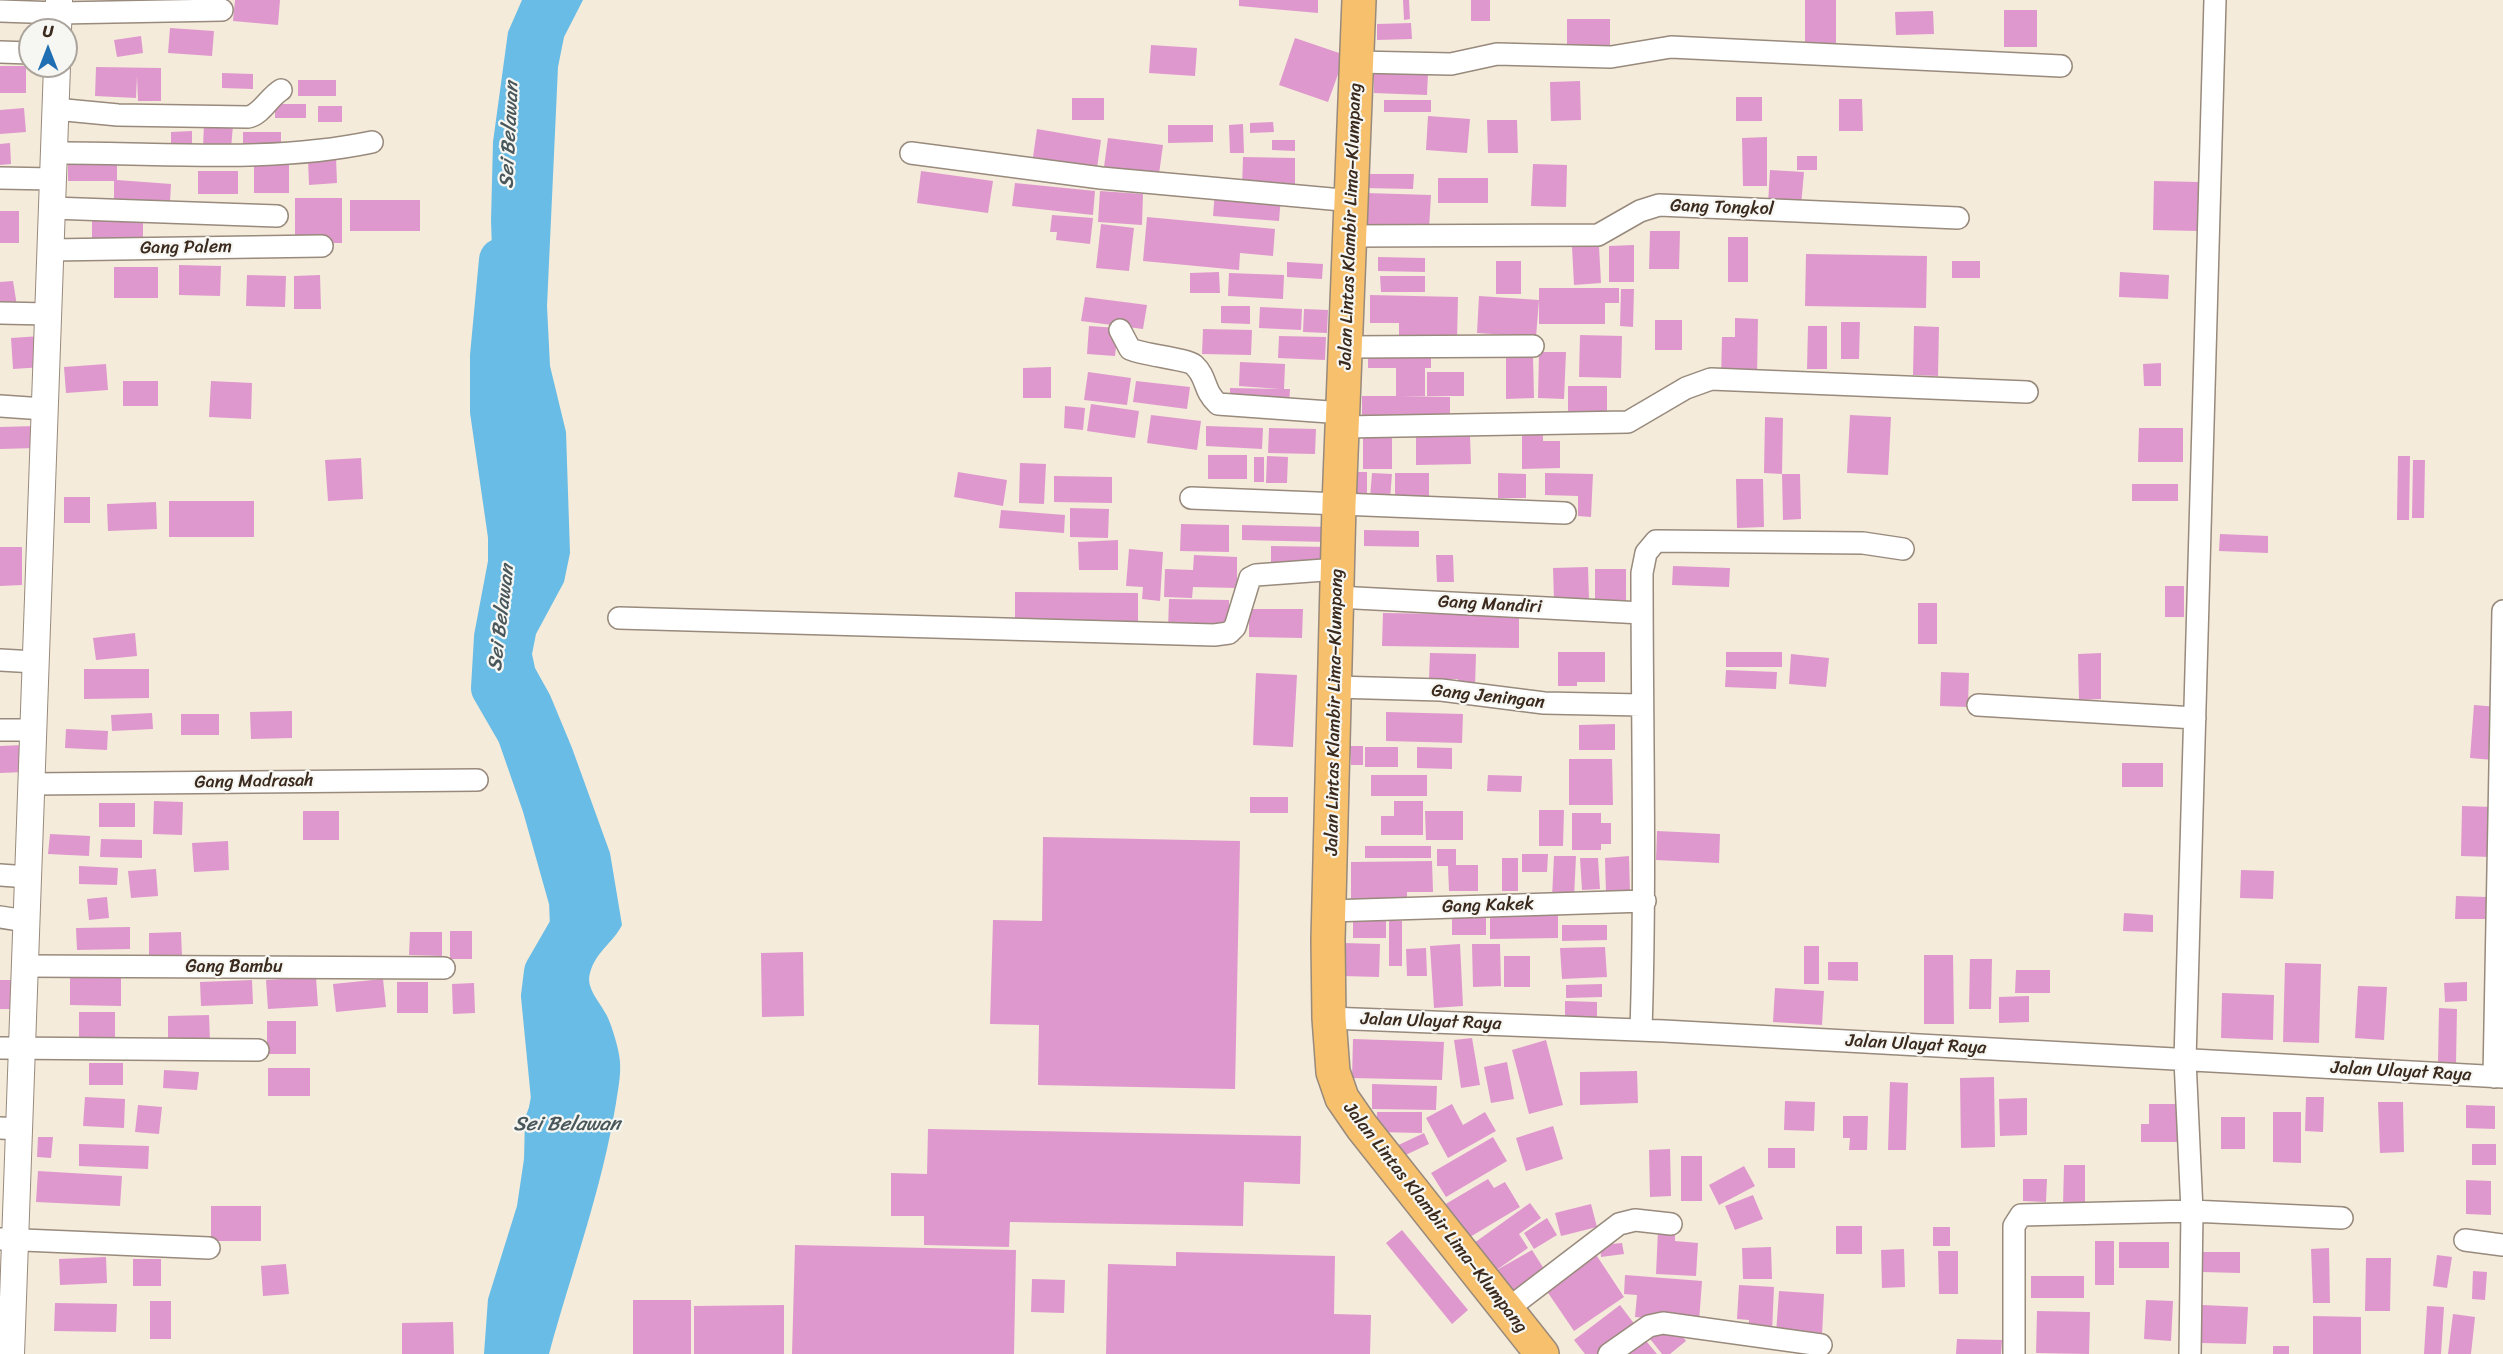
<!DOCTYPE html>
<html>
<head>
<meta charset="utf-8">
<style>
	body { margin:0 }
	#map { position:relative; width:2503px; height:1354px; overflow:hidden; background:#f4ebdb; font-family:Sriracha,sans-serif }
	canvas { display:block }
	.north { position:absolute; left:18px; top:18px; width:60px; height:60px; box-sizing:border-box; background:#f6f6f2; border:2px solid #aba49d; border-radius:50%; rotate:0deg; font-size:16px; font-weight:700; line-height:24px; text-align:center; color:#3b2a1e }
	.north::after { content:''; display:block; margin:auto; width:21px; height:27px; background:#1f6fb2; clip-path:polygon(50% 0,100% 100%,50% 72%,0 100%) }
</style>
</head>
<body>
<div id="map">
<canvas width="2503" height="1354"></canvas>
<div class="north">U</div>
</div>
<script>
const ctx = document.querySelector('canvas').getContext('2d');
ctx.lineJoin = 'round';
function fill(path, color) { ctx.fillStyle = color; ctx.fill(path, 'evenodd'); }
function stroke(path, color, width, dash) { ctx.strokeStyle = color; ctx.lineWidth = width; ctx.lineCap = dash ? 'butt' : 'round'; ctx.setLineDash(dash || []); ctx.stroke(path); }
function drawText(font, color, halo, rows, align = 'center') {
  ctx.font = font + ' Sriracha,sans-serif'; ctx.lineWidth = 4.5; ctx.setLineDash([]); ctx.textBaseline = 'middle'; ctx.strokeStyle = halo; ctx.fillStyle = color; for (const [text, x, y, turn = 0] of rows) {
    ctx.save(); ctx.translate(x, y); ctx.rotate((+turn || 0) * Math.PI / 180); ctx.textAlign = isNaN(turn) ? turn : align; if (halo) ctx.strokeText(text, 0, 0); ctx.fillText(text, 0, 0); ctx.restore();
  }
}
const water = new Path2D(`
	M522,0h61l-19,37 -6,30 -11,239 3,60 16,66 4,121 -6,29 -28,52 -4,20 3,14 15,27 22,53 38,105 12,72c-9,18 -26,26 -32,48 -5,16 12,31 18,45 5,12 11,31 12,44 1,13 -2,28 -4,41 -14,86 -44,167 -67,251h-65l4,-55 29,-93 7,-47 1,-41 23,-61 5,-17 1,-53 25,-68 2,-20 -4,-15 -15,-16v-45l-50,-108 -11,-57 4,-133 -5,-50 -9,-254 2,-79 15,-110z`);
const river = new Path2D(`
	M501,260l-9,96v55l18,125v27l-14,74 -3,51 26,45 25,72 27,96 1,26 -26,45 -3,24 10,102 -3,17`);
const building = new Path2D(`
	M235,0h45l-2,25 -45,-4z
	M1239,0h79v13l-79,-7z
	M1403,0h6l1,19 -6,1z
	M1471,0h19v21h-19z
	M1805,0h31v44l-31,1z
	M2004,10h33v37h-33z
	M1933,11l1,23 -38,1 -1,-23z
	M1567,19h43v33h-43z
	M1411,23l1,16 -35,1v-16z
	M170,28l44,3 -2,25 -44,-3z
	M141,36l2,17 -26,4 -3,-17z
	M1295,38l50,17 -17,47 -49,-17z
	M1151,45l46,3 -2,28 -46,-3z
	M0,66h26v27h-26z
	M96,67l65,1v33h-23l-1,-25 -1,22 -41,-2z
	M1374,72l54,1 -1,22 -53,-2z
	M222,73l31,1v15l-31,-1z
	M298,80h38v16h-38z
	M1580,81l1,39 -30,1 -1,-39z
	M1736,97h26v24h-26z
	M1072,98h32v22h-32z
	M1839,99h23l1,32h-24z
	M1384,100h47v12h-47z
	M275,104h31v14h-31z
	M318,106h24v16h-24z
	M24,108l2,24 -26,2v-24z
	M1428,116l42,3 -3,34 -41,-3z
	M1487,120h30l1,33h-30z
	M1273,122l1,10 -24,1v-10z
	M204,123l29,2 -2,24 -28,-1z
	M1243,124l1,29h-14l-1,-28z
	M1168,125h45v17l-45,1z
	M1037,129l64,11 -4,28 -64,-11z
	M192,131v15l-21,1v-15z
	M243,132h38v16h-38z
	M1767,137v49h-24l-1,-48z
	M1108,138l55,7 -4,29 -43,-2v-4l-12,-1z
	M1272,140h23v11l-23,-1z
	M10,143l1,21 -11,1v-21z
	M1797,156h20v14h-20z
	M336,157l1,26 -28,2 -1,-26z
	M1243,157l52,1v30l-53,-1z
	M68,162h49v18l54,4 -1,18 -56,-3v-18h-46z
	M254,162l35,1v30h-35z
	M1533,164l34,1 -1,42 -35,-1z
	M1770,170l34,2 -3,34 -33,-2z
	M198,171h40v23h-40z
	M921,171l72,10 -5,32 -71,-10z
	M1365,174h49l-1,15 -48,-1z
	M1438,178h50v25h-50z
	M2154,181l45,1 -1,49 -45,-1z
	M1015,183l80,8 -2,24 -81,-9z
	M1100,191l43,3 -1,31 -44,-3z
	M1215,191l66,5 -2,25 -66,-5z
	M1366,193l65,2 -2,34 -64,-3z
	M295,198h47v45h-47z
	M350,200h70v31h-70z
	M0,211h19v32h-19z
	M1052,215l41,3 -3,26 -34,-4 1,-8h-7z
	M1147,217l128,12 -2,27 -33,-3 -1,17 -96,-9z
	M92,220h51v20h-51z
	M1101,224l33,4 -5,43 -33,-3z
	M1650,231h30l-1,38h-30z
	M1728,237h20v45h-20z
	M1634,245v37h-25v-36z
	M1599,246l2,37 -27,2 -2,-38z
	M1806,254l121,2 -1,52 -121,-2z
	M1378,257l47,1v14l-47,-1z
	M1496,261h25v33h-25z
	M1952,261h28v17h-28z
	M1287,262l36,2 -1,15 -35,-2z
	M179,265l42,1 -1,30 -41,-1z
	M114,267h44v31h-44z
	M1219,272l1,21h-30v-20z
	M2120,272l49,3 -1,24 -49,-2z
	M1229,273l55,2 -1,24 -55,-3z
	M247,275l39,1 -1,31 -39,-1z
	M320,275l1,34h-27v-33z
	M1380,276h45v16h-44z
	M13,281l4,25 -17,2v-26z
	M1539,288h80v15h-14v21h-66z
	M1621,289h13l-1,38 -13,-1z
	M1370,295l88,2 -1,44 -58,-2v-16h-29z
	M1479,296l60,4 -3,37 -59,-4z
	M1085,297l62,8 -4,24 -62,-8z
	M1221,306h29v18l-29,-1z
	M1260,307l42,2 -1,21 -42,-2z
	M1304,309l24,1 -1,23 -24,-1z
	M1735,318l23,1 -1,60h-36l1,-42h13z
	M1655,320h27v30h-27z
	M1841,322h19l-1,37h-18z
	M1089,326l29,2 -3,28 -28,-2z
	M1808,326h19v43h-20z
	M1914,326l25,1 -1,49 -25,-1z
	M1203,329l49,1 -1,25 -49,-1z
	M1580,335l42,1 -1,42 -42,-1z
	M41,336l2,31 -30,2 -2,-31z
	M1279,336l47,1 -1,23 -47,-2z
	M1368,347h63v21h-6v28h-25l50,1v20l-88,8v-29h34v-28h-28z
	M1539,352h27l-2,47 -26,-1z
	M1506,356h27l1,42 -28,1z
	M1240,362l45,2 -1,25h6l-1,17 -59,-2v-16l50,1 -41,-3z
	M2161,363v23h-17l-1,-22z
	M106,364l2,26 -42,3 -2,-26z
	M1051,367v31h-28v-30z
	M1088,372l43,6 -4,27 -43,-5z
	M1427,372h37v24h-37z
	M123,381h35v25h-35z
	M211,381l41,2 -1,36 -42,-2z
	M1136,381l54,6 -3,22 -54,-7z
	M1568,386h39v32h-39z
	M1091,404l48,7 -4,27 -48,-7z
	M1065,406l20,2 -2,22 -19,-2z
	M1151,415l50,6 -4,29 -50,-7z
	M1850,415l41,2 -3,58 -41,-2z
	M1765,417l18,1 -1,56 -18,-1z
	M36,426v22l-36,1v-22z
	M1206,426l57,2 -1,21 -56,-3z
	M1269,428l47,1 -1,25 -47,-1z
	M2139,428h44v34h-45z
	M1543,429v12h17v27l-38,1v-39z
	M1470,436l1,28 -55,1v-28z
	M1363,438h29v31h-29z
	M1208,455h39v24h-39z
	M1267,456l21,1 -1,26h-21z
	M2398,456h12l-1,64h-12z
	M1254,457h10v25h-10z
	M361,458l2,41 -35,2 -3,-41z
	M2413,460h12l-1,58h-12z
	M1020,463l26,1 -2,40 -25,-1z
	M958,472l49,8 -4,26 -49,-9z
	M1352,472h15v26h-16z
	M1372,473l20,1 -2,25 -20,-1z
	M1395,473h34v27h-34z
	M1498,473l28,1v24h-28z
	M1545,473l48,1 -2,43 -13,-1v-20l-33,-1z
	M1782,474h18l1,45 -18,1z
	M1054,476l58,1v26l-58,-1z
	M1736,479h27l1,48 -27,1z
	M2132,484h46v17h-46z
	M64,497h26v26h-26z
	M169,501h85v36h-85z
	M156,502l1,27 -49,2 -1,-27z
	M1070,508l39,1 -1,29 -38,-1z
	M1001,510l64,5 -1,18 -65,-5z
	M1181,524l48,1v27l-49,-1z
	M1242,525l86,2v15l-86,-2z
	M1364,530l55,1v16l-55,-1z
	M2220,534l48,2v17l-49,-2z
	M1118,540v30h-39l-1,-28z
	M1271,546l61,1v18l-61,-2z
	M0,547h22v38l-22,1z
	M1129,549l34,3 -3,49 -18,-2 1,-12 -17,-1z
	M1194,555l43,2v31l-44,-1 -1,11 -28,-1 1,-28 28,1z
	M1436,555h17l1,27h-17z
	M1673,566l57,2 -1,19 -57,-2z
	M1588,567l1,33 -35,1 -1,-33z
	M1595,569h31v35h-31z
	M2165,586h19v31h-19z
	M1015,592l123,1v38l-123,-2z
	M1169,599l60,1v31l-61,-1z
	M1918,603h19v41h-19z
	M1249,609h54l-1,29 -53,-1z
	M1383,613l136,2v33l-137,-2z
	M135,633l2,23 -41,4 -3,-22z
	M1558,652h47v30h-28v4h-19z
	M1726,652h56v15h-56z
	M1430,653l46,1 -1,33h-17v-8h-29z
	M2101,653v46l-22,1 -1,-46z
	M1791,654l38,4 -3,29 -37,-3z
	M84,669h65v29l-65,1z
	M1726,670l51,2 -1,17 -51,-2z
	M1941,672l28,1 -1,34 -28,-1z
	M1256,673l41,2 -4,72 -40,-2z
	M2474,705l24,2 -4,53 -24,-2z
	M292,711v27l-41,1 -1,-27z
	M1386,712l77,2 -1,29 -76,-2z
	M152,713l1,16 -41,2 -1,-16z
	M181,714h38v21h-38z
	M1615,724v26h-36v-25z
	M66,729l42,2 -1,19 -42,-2z
	M24,745l1,27 -25,1v-27z
	M1350,746h13v19h-12z
	M1365,747h33v20h-33z
	M1417,747l35,1v21l-35,-1z
	M1569,759h43l1,46h-44z
	M2122,763h41v24h-41z
	M1371,775h56v21h-56z
	M1488,775l34,1 -1,16 -34,-1z
	M1250,797h38v16h-38z
	M154,801l29,1 -1,33 -29,-1z
	M1394,801h29v34h-42v-19h13z
	M99,803h36v24h-36z
	M2462,806l31,1 -2,50 -30,-1z
	M1539,810h25l-1,36h-24z
	M303,811h36v29h-36z
	M1425,811h38v29h-37z
	M1572,813h29v10h10v21h-10v6h-29z
	M1657,831l63,3 -1,29 -63,-3z
	M50,834l40,2 -1,20 -41,-2z
	M1043,837l197,4 -5,248 -197,-4 1,-60 -49,-1 3,-104 49,1z
	M101,839l41,1v18l-42,-1z
	M228,841l1,29 -35,2 -2,-29z
	M1365,846h66v12h-66z
	M1437,849h19v16h22v26h-29l-1,-25h-11z
	M1522,854h26l-1,18h-25z
	M1554,856h22l-2,42 -22,-1z
	M1629,856l1,37 -24,1 -1,-36z
	M1502,858h16v33h-16z
	M1580,858h18l2,31 -18,1z
	M1432,861l1,31h-26v12h-56v-42z
	M79,866l39,2 -1,17 -38,-1z
	M156,869l2,27 -27,2 -3,-27z
	M2241,870l33,1 -1,28 -33,-1z
	M2456,896l31,1v22h-32z
	M107,897l2,21 -20,2 -2,-21z
	M1452,909h34v26h-34z
	M1490,909h68v29l-68,1z
	M1353,913l33,1v24h-33z
	M2124,913l29,2v17l-30,-1z
	M1389,921h13v45h-13z
	M1562,925h45v15l-45,1z
	M130,927v22l-53,1 -1,-22z
	M450,931h22v28h-22z
	M181,932l1,25 -33,1v-25z
	M410,932h32v24l-33,-1z
	M1343,943l37,1 -1,33 -37,-1z
	M1460,944l3,62 -29,2 -4,-62z
	M1472,944h28l1,42 -28,1z
	M1804,946h15v38h-15z
	M1605,947l2,30 -45,2 -2,-31z
	M1426,948l1,28h-20l-1,-27z
	M803,952l1,64 -42,1 -1,-64z
	M1924,955h29l1,69h-30z
	M1504,956h26v31h-26z
	M1970,959h22l-1,50h-22z
	M1828,962h30v19l-30,-1z
	M2285,963l36,1 -2,79 -36,-1z
	M2016,970h34v23h-35z
	M70,975l51,1v30l-51,-1z
	M316,977l2,29 -50,3 -2,-29z
	M383,979l3,28 -50,5 -3,-28z
	M0,980h12v29h-12z
	M252,980l1,24 -52,2 -1,-24z
	M397,982h31v31h-31z
	M2467,982v19l-22,1 -1,-19z
	M474,983l1,30 -22,1 -1,-30z
	M1602,984v13l-36,1v-13z
	M2358,986l29,1 -3,53 -29,-2z
	M1775,988l49,3 -2,34 -49,-3z
	M2222,993l52,2 -1,45 -52,-2z
	M2029,996v26l-30,1v-26z
	M1565,1001l32,1v20l-32,-1z
	M2439,1008l18,1 -1,55 -18,-1z
	M79,1012h36v34h-36z
	M209,1015l1,26 -42,1v-26z
	M267,1021h29v33h-29z
	M1472,1038l8,47 -19,3 -7,-48z
	M1353,1039l91,3 -2,38 -90,-2z
	M1546,1040l17,65 -34,9 -17,-64z
	M1507,1062l7,37 -23,4 -7,-36z
	M89,1063h34v22h-34z
	M268,1068h42v28h-42z
	M164,1070l35,2 -2,18 -34,-2z
	M1637,1071l1,32 -58,2v-33z
	M1994,1077l1,70 -34,1 -1,-70z
	M1890,1082l18,1 -2,67h-18z
	M1372,1084l65,2 -1,24 -64,-1z
	M85,1097l40,2 -1,29 -41,-2z
	M2306,1097h18l-1,35 -18,-1z
	M2027,1098v37l-27,1 -1,-37z
	M1785,1101l30,1 -1,29 -30,-1z
	M2378,1102h25l1,50 -24,1z
	M1452,1104l11,21 22,-13 11,19 -48,27 -22,-40z
	M2149,1104h35v38h-43v-18h8z
	M138,1105l24,2 -3,27 -24,-2z
	M2466,1105l29,1v23l-29,-1z
	M1377,1112h45v21l-46,-1z
	M2273,1112h28v51l-28,-1z
	M1843,1116h25l-1,34h-18l1,-12h-7z
	M2221,1117h24v32h-24z
	M1553,1126l10,33 -37,12 -10,-33z
	M928,1129l373,7 -1,48 -56,-2 -1,44 -233,-4 -1,25 -85,-2v-29h-33v-43l36,1z
	M1424,1133l5,11 -32,15 -5,-11z
	M38,1137h15l-2,21 -14,-1z
	M1493,1137l14,24 -61,36 -15,-24z
	M79,1144l70,2 -1,23 -69,-3z
	M2472,1144h24v21h-24z
	M1768,1148h27v20h-27z
	M1670,1149l1,47 -21,1 -1,-47z
	M1681,1156h21v45h-21z
	M2064,1165h21v41h-22z
	M1744,1166l11,20 -36,19 -10,-20z
	M38,1171l84,5 -2,30 -84,-4z
	M1488,1179l6,9 11,-6 15,25 -55,33 -21,-35z
	M2023,1179h24l-1,23 -23,-1z
	M2466,1180l25,1v34l-25,-1z
	M1753,1195l10,24 -28,11 -10,-24z
	M1530,1203l11,15 -22,16 9,14 -33,23 -21,-28z
	M1591,1204l6,23 -36,9 -6,-23z
	M211,1206h50v35h-50z
	M1547,1218l10,17 -23,14 -10,-16z
	M1836,1226h26v28h-26z
	M1933,1227h17v19h-17z
	M1402,1230l66,80 -16,14 -66,-81z
	M1658,1230l17,1v10l23,2 -2,33 -40,-2z
	M2095,1241h19v44h-19z
	M2119,1242h50v26h-50z
	M1622,1243l2,11 -23,3 -1,-12z
	M795,1245l221,5 -2,104h-222z
	M1771,1247l1,32h-29l-1,-31z
	M2329,1248l1,55h-17l-2,-54z
	M1904,1249l1,38 -23,1 -1,-38z
	M1532,1250l14,22 -38,22 -13,-23z
	M1593,1250l31,47 -50,34 -32,-47z
	M1938,1251h20v43h-19z
	M1176,1252l159,4 -1,58 37,1 -1,39h-264l2,-90 68,2z
	M2202,1252h38v21l-38,-1z
	M2437,1255l15,2 -5,31 -14,-2z
	M106,1257l1,26 -47,2 -1,-26z
	M2366,1258h25l-1,53h-25z
	M133,1259h28v27h-28z
	M286,1264l3,30 -26,2 -2,-30z
	M2473,1271l14,1 -2,28 -13,-1z
	M1625,1275l77,6 -3,41 -64,-5 2,-22 -13,-1z
	M2031,1276h53v22h-53z
	M1032,1279l33,1 -1,33 -33,-1z
	M1739,1285l35,2 -2,45 -24,-1 1,-11 -12,-1z
	M1779,1291l45,3 -2,42 -46,-2z
	M633,1300h58v54h-58z
	M2146,1300l27,1 -2,40 -27,-2z
	M150,1301h21v38h-21z
	M55,1303l62,1 -1,28 -62,-1z
	M784,1305v49h-90v-48z
	M1620,1305l16,21 -37,28h-14l-11,-14z
	M2202,1305l46,2 -2,37 -45,-1z
	M2427,1306l17,1 -3,47h-17z
	M2037,1311l53,1 -1,42 -53,-1z
	M2453,1314l22,3 -4,37h-23z
	M2313,1316l48,1v37h-48z
	M453,1322l1,32h-52v-31z
	M1675,1326l11,15 -16,13h-8l-15,-19z
	M1642,1336l15,18h-29l-4,-4z
	M1957,1339l45,1 -1,14h-45z
	M2273,1346h16v8h-16z`);
const minor = new Path2D(`
	M0,11l59,2 163,-3
	M0,52l30,1
	M1357,62l94,2 46,-10 114,3 60,-10 390,19
	M55,109l63,6 130,2c13,-2 21,-20 33,-27
	M54,153c107,-1 212,11 318,-11
	M911,153l190,25 252,23
	M0,178l53,1
	M52,208l225,8
	M1349,236l249,-1 42,-24 19,-6 299,13
	M50,250l272,-4
	M0,313l48,1
	M1120,330l10,19c14,6 57,10 64,16 14,13 8,24 24,39l125,9
	M1347,347l186,-1
	M0,406l44,3
	M1343,427l285,-5 58,-34 25,-9 316,13
	M1191,498l374,15
	M1337,597l305,16
	M619,618l595,17 15,-2 6,-6 15,-49 6,-3 82,-6
	M0,660l35,2
	M1335,687l106,3 103,13 97,2
	M1978,705l217,13
	M0,730h33
	M31,784l446,-4
	M0,875l28,2
	M1330,911l315,-10
	M0,917l26,4
	M25,966l419,2
	M1329,1018l335,13 839,46
	M1641,1030c5,-152 1,-304 1,-457l4,-20 10,-12 207,2 40,6
	M0,1048l258,2
	M2494,1077l9,-466
	M0,1128l19,1
	M0,1239l209,9
	M2465,1240l38,5
	M1505,1311l114,-87 16,-4 36,4
	M1609,1354l40,-28 14,-3 158,22
	M2014,1354v-128l7,-11 171,-4 150,7
	M2190,1354l2,-143 -7,-151 30,-1060`);
const tertiary = new Path2D(`
	M58,30l1,-30
	M11,1354l46,-1288`);
const primary = new Path2D(`
	M1359,0l-20,505 -11,435 1,78 4,54 9,26 20,29 180,227`);
const streetNames = [
	["Gang Tongkol",1722,208,2],
	["Jalan Lintas Klambir Lima–Klumpang",1351,226,-88],
	["Gang Palem",186,248,-1],
	["Gang Mandiri",1490,605,3],
	["Gang Jeningan",1488,697,6],
	["Jalan Lintas Klambir Lima–Klumpang",1335,712,-89],
	["Gang Madrasah",254,782,-1],
	["Gang Kakek",1488,906,-2],
	["Gang Bambu",234,967],
	["Jalan Ulayat Raya",1431,1022,2],
	["Jalan Ulayat Raya",1916,1045,3],
	["Jalan Ulayat Raya",2401,1072,3],
	["Jalan Lintas Klambir Lima–Klumpang",1435,1218,52]
];
const waterNames = [
	["Sei Belawan",510,135,-87],
	["Sei Belawan",502,618,-83],
	["Sei Belawan",567,1125]
];
fill(water, '#69bce5');
stroke(river, '#69bce5', 44);
fill(building, '#df98cd');
stroke(minor, '#988a7c', 24);
stroke(tertiary, '#988a7c', 28);
stroke(primary, '#988a7c', 36);
stroke(minor, '#fff', 21);
stroke(tertiary, '#fff', 26);
stroke(primary, '#f7c06c', 33);
drawText('18px', '#3b2a1e', '#f6f6f2', streetNames);
drawText('italic 20px', '#49565a', '#f6f6f2', waterNames);
</script>
</body>
</html>
